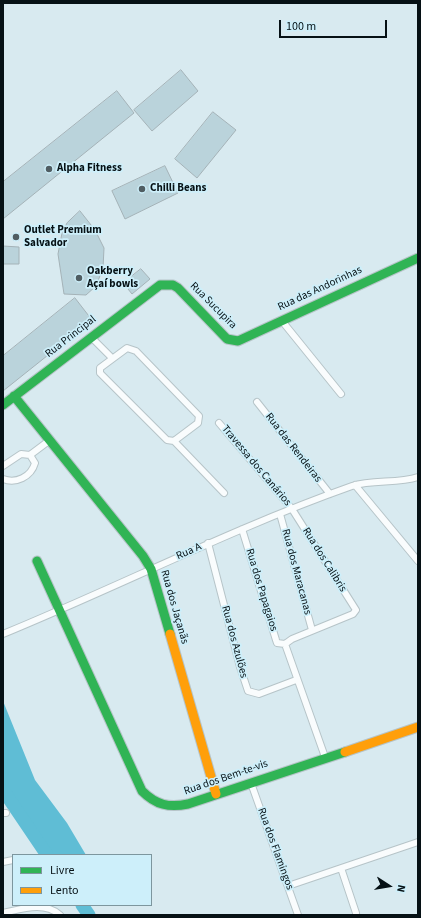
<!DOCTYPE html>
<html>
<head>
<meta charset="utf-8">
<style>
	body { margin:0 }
	#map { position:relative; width:421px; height:918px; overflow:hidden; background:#d8eaf0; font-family:"Source Sans 3",sans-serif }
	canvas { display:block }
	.frame { position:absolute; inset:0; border:4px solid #061115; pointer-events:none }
	.legend { position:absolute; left:12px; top:854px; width:140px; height:52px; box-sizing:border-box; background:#cdeffa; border:1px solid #7d969e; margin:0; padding:5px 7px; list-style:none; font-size:12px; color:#061115 }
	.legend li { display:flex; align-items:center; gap:8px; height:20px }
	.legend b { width:20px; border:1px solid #7d969e }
	.north { position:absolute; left:369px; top:866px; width:40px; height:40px; -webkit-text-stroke:3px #cdeffa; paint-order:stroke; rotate:102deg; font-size:11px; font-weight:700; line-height:16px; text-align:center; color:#061115 }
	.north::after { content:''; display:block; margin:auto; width:14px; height:18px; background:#061115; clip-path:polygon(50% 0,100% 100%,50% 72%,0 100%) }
	.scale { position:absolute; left:279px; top:20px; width:108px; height:18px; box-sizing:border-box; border:2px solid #061115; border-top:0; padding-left:5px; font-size:12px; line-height:14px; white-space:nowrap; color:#061115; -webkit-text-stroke:3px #cdeffa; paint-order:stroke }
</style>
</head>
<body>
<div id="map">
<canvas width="421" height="918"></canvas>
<div class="frame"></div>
<ul class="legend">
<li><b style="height:5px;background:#30b455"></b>Livre</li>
<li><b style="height:5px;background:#ff9f0a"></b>Lento</li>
</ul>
<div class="north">N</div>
<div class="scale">100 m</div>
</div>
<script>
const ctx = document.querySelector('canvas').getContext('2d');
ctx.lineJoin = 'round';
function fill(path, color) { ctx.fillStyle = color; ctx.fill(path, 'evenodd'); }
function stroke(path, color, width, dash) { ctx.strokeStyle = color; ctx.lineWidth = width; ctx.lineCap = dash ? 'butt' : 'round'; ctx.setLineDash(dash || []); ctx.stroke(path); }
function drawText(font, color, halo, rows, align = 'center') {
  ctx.font = font + ' "Source Sans 3",sans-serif'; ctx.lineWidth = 3.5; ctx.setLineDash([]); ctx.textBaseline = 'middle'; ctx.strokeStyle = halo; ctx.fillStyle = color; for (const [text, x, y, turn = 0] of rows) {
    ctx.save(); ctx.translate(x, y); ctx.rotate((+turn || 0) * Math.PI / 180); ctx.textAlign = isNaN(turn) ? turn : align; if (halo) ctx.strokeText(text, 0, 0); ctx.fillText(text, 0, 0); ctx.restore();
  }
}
const water = new Path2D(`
	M3,701l32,79 32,43 19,32h-39l-44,-65z`);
const river = new Path2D(`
	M3,790l44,65
	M82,905l7,10`);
const building = new Path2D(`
	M181,70l17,21 -46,40 -18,-21z
	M117,91l17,22 -131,106v-37z
	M213,112l23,18 -39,48 -22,-19z
	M165,166l13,27 -53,26 -13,-28z
	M80,211l15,19 9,18 -1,20 -7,18 -10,9 -22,-1 -6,-40 4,-21 5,-10z
	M3,246l16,1v17h-16z
	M141,269l9,10 -18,15 -4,-5 7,-6 -4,-6z
	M75,298l17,22 -89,71v-35z`);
const street = new Path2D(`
	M282,321l59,73
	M91,337l21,21
	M127,348l9,3 63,65 -1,7 -24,18 -7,-1 -67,-67v-5z
	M257,402l73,92
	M219,423l73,86 64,101 -3,4 -61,25 -7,5
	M174,441l50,52
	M3,466l18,-12 9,1 20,-15
	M3,479c13,5 28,-2 32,-16l-5,-8
	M355,485l63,76
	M280,514l32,116
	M242,529l34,111 1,3 8,1
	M208,543l32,124 8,24 11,3 37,-14
	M3,634c117,-48 230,-106 349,-148 21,-7 45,-2 66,-9
	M285,644l40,113
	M251,783l47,132
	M3,813h3
	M3,862l10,-2
	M341,868l15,45
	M288,886l130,-44
	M3,913c19,-4 41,-12 57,2`);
const fast = new Path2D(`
	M14,396l129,160 8,13 19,65
	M3,405l157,-120h13l5,3 49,51 11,2 180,-83
	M37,561l105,230c14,14 27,17 46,13l157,-52`);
const slow = new Path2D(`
	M170,634l46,160
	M345,752l73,-25`);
const markers = [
	[49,169,4,"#505d62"],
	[142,189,4,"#505d62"],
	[16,237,4,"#505d62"],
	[79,278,4,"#505d62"]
];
const poiNames = [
	["Alpha Fitness",57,169],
	["Chilli Beans",150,189],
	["Outlet Premium",24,231],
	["Salvador",24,244],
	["Oakberry",87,272],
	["Açaí bowls",87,285]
];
const streetNames = [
	["Rua das Andorinhas",320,289,-25],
	["Rua Sucupira",213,306,45],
	["Rua Principal",71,337,-38],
	["Rua das Rendeiras",293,448,52],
	["Travessa dos Canários",256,466,50],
	["Rua A",189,552,-24],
	["Rua dos Calibris",324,560,58],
	["Rua dos Maracanas",296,572,75],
	["Rua dos Papagaios",261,590,73],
	["Rua dos Jaçanãs",174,607,74],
	["Rua dos Azulões",234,642,75],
	["Rua dos Bem-te-vis",226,778,-19],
	["Rua dos Flamingos",275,849,70]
];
fill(water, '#5fbdd5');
stroke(river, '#5fbdd5', 13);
fill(building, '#bad3db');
stroke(building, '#a4b2b7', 1);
stroke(street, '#b6c4c8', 8);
stroke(fast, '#b6c4c8', 11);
stroke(slow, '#b6c4c8', 11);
stroke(street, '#f9fcfd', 6);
stroke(fast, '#30b455', 9);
stroke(slow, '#ff9f0a', 9);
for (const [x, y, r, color] of markers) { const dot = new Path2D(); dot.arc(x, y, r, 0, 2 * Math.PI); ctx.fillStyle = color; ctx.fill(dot); stroke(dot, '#cdeffa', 1.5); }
drawText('bold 11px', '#061115', '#cdeffa', poiNames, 'left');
drawText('11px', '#061115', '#cdeffa', streetNames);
</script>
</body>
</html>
